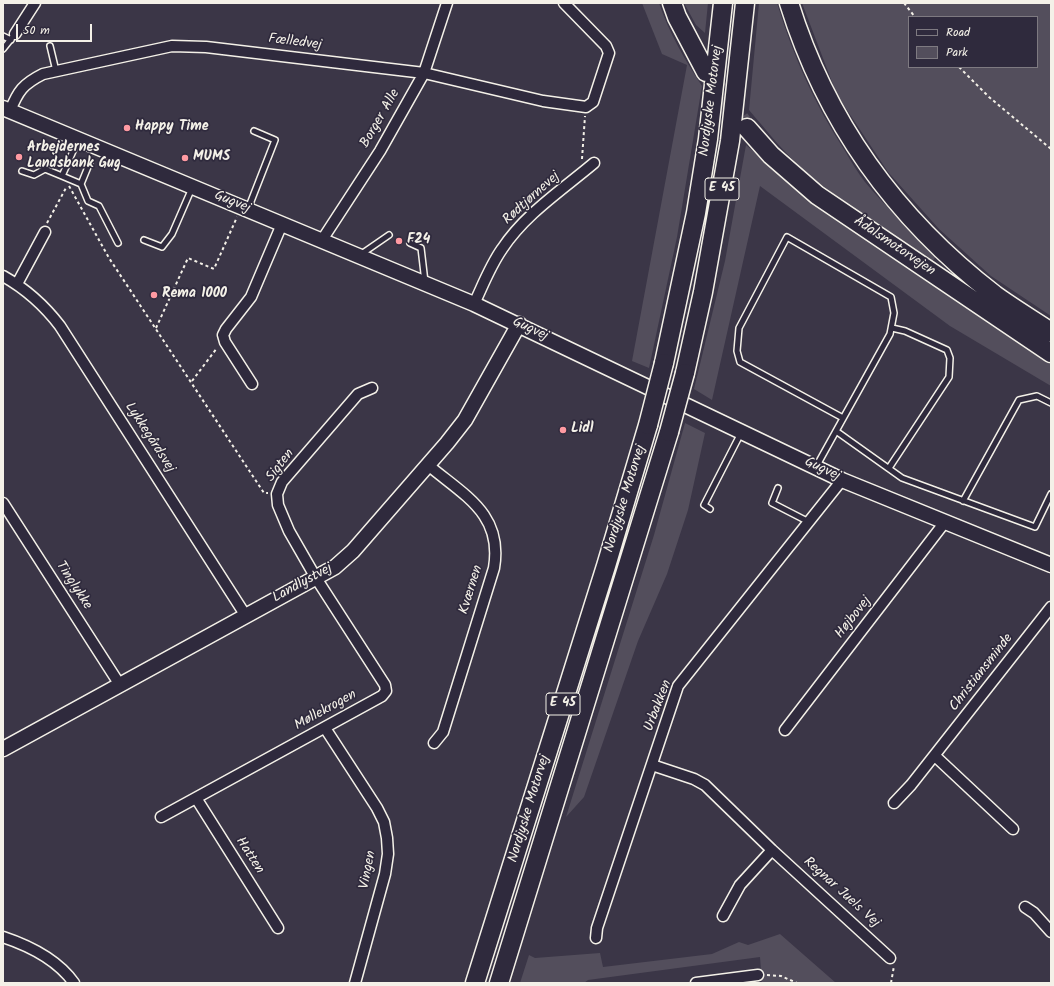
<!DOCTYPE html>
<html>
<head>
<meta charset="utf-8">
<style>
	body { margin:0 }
	#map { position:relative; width:1054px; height:986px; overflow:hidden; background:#3b3647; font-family:Kalam,sans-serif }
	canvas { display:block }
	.frame { position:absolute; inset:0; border:4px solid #f4f1e8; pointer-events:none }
	.legend { position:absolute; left:908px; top:16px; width:130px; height:52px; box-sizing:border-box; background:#2f2a3d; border:1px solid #7e7a81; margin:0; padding:5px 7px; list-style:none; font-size:12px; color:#f4f1e8 }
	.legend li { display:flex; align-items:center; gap:8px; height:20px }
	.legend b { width:20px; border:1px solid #7e7a81 }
	.scale { position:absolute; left:16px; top:24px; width:76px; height:18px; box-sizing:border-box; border:2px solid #f4f1e8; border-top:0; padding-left:5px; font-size:12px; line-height:14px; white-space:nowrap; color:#f4f1e8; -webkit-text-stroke:3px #2f2a3d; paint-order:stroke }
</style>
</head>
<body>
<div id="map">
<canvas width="1054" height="986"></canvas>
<div class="frame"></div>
<ul class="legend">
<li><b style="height:5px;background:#2f2a3d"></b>Road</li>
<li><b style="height:11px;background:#534e5c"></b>Park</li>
</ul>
<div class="scale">50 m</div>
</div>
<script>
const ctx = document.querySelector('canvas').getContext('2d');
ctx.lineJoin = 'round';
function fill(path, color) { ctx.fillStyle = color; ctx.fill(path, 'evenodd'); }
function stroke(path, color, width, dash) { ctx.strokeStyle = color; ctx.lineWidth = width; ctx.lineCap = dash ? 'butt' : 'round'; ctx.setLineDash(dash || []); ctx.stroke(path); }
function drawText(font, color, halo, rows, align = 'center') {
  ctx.font = font + ' Kalam,sans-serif'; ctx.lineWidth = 3.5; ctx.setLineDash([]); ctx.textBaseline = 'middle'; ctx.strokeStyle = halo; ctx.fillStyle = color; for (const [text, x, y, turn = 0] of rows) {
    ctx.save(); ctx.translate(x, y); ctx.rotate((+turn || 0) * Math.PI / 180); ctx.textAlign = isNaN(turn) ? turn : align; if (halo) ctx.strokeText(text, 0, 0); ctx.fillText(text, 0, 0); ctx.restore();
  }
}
const green = new Path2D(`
	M642,3h17c10,30 26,57 43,83l-25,151 -28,131 -17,-7 55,-296 -25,-11z
	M684,3h24l-3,30 -9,-8z
	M759,3h18c16,53 38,102 68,148 6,10 12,21 20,31 22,26 47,50 71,74l-4,6c-42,-30 -88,-57 -127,-91 -21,-18 -38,-40 -56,-61z
	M802,3h249v313l-60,-40 -52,-47 -51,-57 -51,-77zM909,17h128v50h-128z
	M746,145l57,49 74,54 174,116v22l-101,-60 -190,-140 -48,214 -18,-11 31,-128z
	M685,423l20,10 -17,77 -21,64 -29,67 -54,156 -18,20 88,-282z
	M780,934l56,49h-74l-2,-26 -172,23 -4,3h-64l9,-28 6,3 65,-5 3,14 109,-13 27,-12 9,3z`);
const highwayTunnel = new Path2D(`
	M708,75l39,53`);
const path = new Path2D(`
	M904,3l11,14
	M959,67l30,30 62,52
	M582,159l3,-43
	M69,186l40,72 155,235h4
	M47,223l20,-37
	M156,328l32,-70 26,11 23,-52
	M192,381l25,-33
	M767,975l14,1 16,7
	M891,983l3,-17`);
const lane = new Path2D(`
	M3,36l8,4
	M50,46l6,25
	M3,49l12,-15
	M22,171l12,4 11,-6 17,7 16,-36
	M62,176l19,8 9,-22
	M81,184l7,17 11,5 19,37
	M248,209l27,-69 -21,-9
	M144,240l18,7 10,-13 20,-46
	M410,243l11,5 4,34
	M360,255l29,-20
	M836,431l66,47 133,49 16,-33
	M816,467l74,-133 4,-21 -3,-16 -104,-60 -48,91 -2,23 3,11 103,56
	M889,468l60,-91 1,-19 -3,-8 -42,-19 -13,-3
	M778,488l-6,15 37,19
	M963,501l56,-101 18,-4 14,7
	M710,509l-6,-4 37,-72`);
const street = new Path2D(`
	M15,34l20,-31
	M10,111c8,-20 13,-27 33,-37l129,-28 34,1 218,26 119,28 43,6 7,-5 16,-49 -3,-7 -42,-43
	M322,240l58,-89 44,-78 23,-70
	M3,276c23,13 41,29 57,50l186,290
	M17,284l28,-52
	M474,304c9,-19 16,-38 28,-55 23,-35 60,-59 92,-86
	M252,384l-27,-42 -2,-7 3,-6 25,-32 31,-73
	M428,465c37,31 75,49 66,103l-51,164 -9,11
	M3,503l117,182
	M325,728l52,80 7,14 3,16 1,16 -3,20 -30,109
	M785,730l160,-208
	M935,756l78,73
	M652,765l42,14 11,6 67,65 118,108
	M196,798l82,130
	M894,803l17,-18 140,-178
	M161,817l221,-121 4,-5 -1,-6 -69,-107 -27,-47 -11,-26 -1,-11 5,-12 76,-88 14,-6
	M1025,907l9,6 17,19
	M723,916l17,-31 32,-35
	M3,937c27,9 54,22 71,46
	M596,938l1,-10 81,-242 164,-206
	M696,983l62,-8`);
const secondary = new Path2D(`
	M3,108l471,196 368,176 209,85
	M3,749l332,-182 18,-16 94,-108 18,-23 54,-96`);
const highway = new Path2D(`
	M672,3l5,14 29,55
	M789,3c37,119 107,216 206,292 18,13 38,25 56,37
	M747,128l24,27 46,40 234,158
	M664,363l32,-150 12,-74 15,-136
	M685,373l18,-81 27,-151 15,-138
	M475,983l131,-417 42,-141
	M499,983l170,-551`);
const highwayBridge = new Path2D(`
	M648,425l16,-62
	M669,432l16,-59`);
const markers = [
	[127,128,4,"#ff9aa2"],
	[19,157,4,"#ff9aa2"],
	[185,158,4,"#ff9aa2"],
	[399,241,4,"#ff9aa2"],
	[154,295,4,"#ff9aa2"],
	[563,430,4,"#ff9aa2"]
];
const shields = [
	[722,189,34],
	[563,704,34]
];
const shieldNames = [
	["E 45",722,189],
	["E 45",563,704]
];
const streetNames = [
	["Fælledvej",295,43,7],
	["Nordjyske Motorvej",712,101,-83],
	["Borger Alle",381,119,-60],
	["Rødtjørnevej",532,199,-42],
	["Gugvej",232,203,22],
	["Ådalsmotorvejen",894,247,34],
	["Gugvej",530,330,25],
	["Lykkegårdsvej",149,438,57],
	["Sigten",281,466,-53],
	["Gugvej",822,470,25],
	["Nordjyske Motorvej",626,499,-73],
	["Landlystvej",303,584,-29],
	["Tinglykke",73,586,57],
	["Kværnen",472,590,-73],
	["Højbovej",854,618,-52],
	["Christiansminde",982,673,-52],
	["Urbakken",659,706,-69],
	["Møllekrogen",326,711,-29],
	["Nordjyske Motorvej",530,809,-73],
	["Hatten",249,856,57],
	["Vingen",369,870,-79],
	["Regnar Juels Vej",841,893,42]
];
const poiNames = [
	["Happy Time",135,128],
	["Arbejdernes",27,149],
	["Landsbank Gug",27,165],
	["MUMS",193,158],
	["F24",407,241],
	["Rema 1000",162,295],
	["Lidl",571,430]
];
fill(green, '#534e5c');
stroke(highwayTunnel, '#57525f', 18, [18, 9]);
stroke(lane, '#f4f1e8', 8);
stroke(street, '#f4f1e8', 13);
stroke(secondary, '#f4f1e8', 17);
stroke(highway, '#f4f1e8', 21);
stroke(path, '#f4f1e8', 2, [3, 3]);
stroke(lane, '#2f2a3d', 5);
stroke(street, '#2f2a3d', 10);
stroke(secondary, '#2f2a3d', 14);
stroke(highway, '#2f2a3d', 18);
stroke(highwayBridge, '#f4f1e8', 21, []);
stroke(highwayBridge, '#2f2a3d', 18);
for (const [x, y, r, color] of markers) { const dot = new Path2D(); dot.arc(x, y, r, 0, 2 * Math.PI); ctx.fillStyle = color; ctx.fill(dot); stroke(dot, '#2f2a3d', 1.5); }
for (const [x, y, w] of shields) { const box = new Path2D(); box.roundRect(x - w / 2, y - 11, w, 22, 3); ctx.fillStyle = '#2f2a3d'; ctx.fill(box); stroke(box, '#f4f1e8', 1); }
drawText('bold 13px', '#f4f1e8', null, shieldNames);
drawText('14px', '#f4f1e8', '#2f2a3d', streetNames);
drawText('bold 14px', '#f4f1e8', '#2f2a3d', poiNames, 'left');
</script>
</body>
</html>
